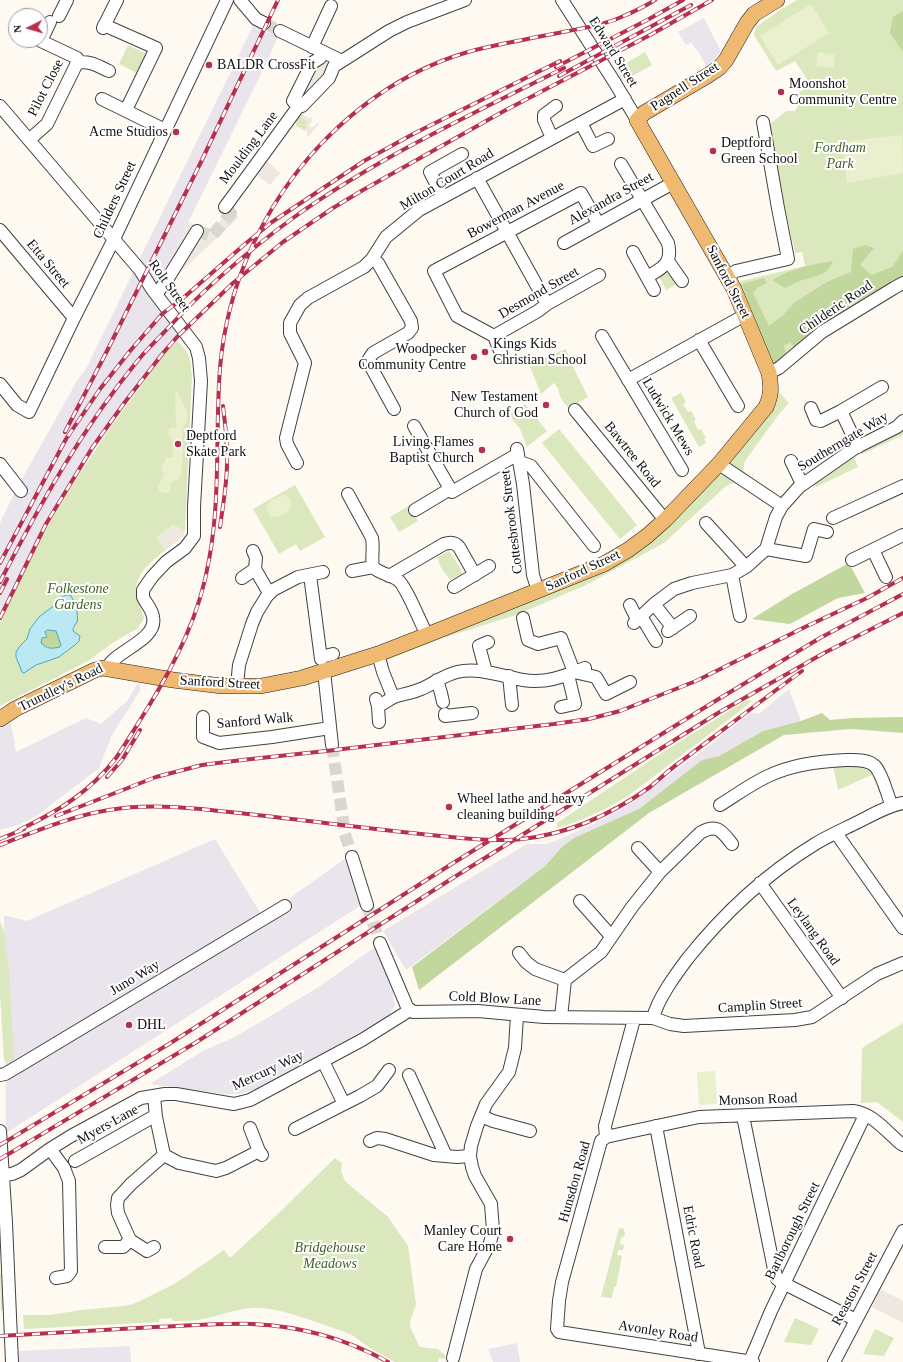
<!DOCTYPE html>
<html>
<head>
<meta charset="utf-8">
<style>
	body { margin:0 }
	#map { position:relative; width:903px; height:1362px; overflow:hidden; background:#fefaf2; font-family:"Times New Roman",serif }
	canvas { display:block }
	.north { position:absolute; left:8px; top:8px; width:40px; height:40px; box-sizing:border-box; background:#fff; border:1px solid #9f9f9f; border-radius:50%; rotate:265deg; font-size:11px; font-weight:700; line-height:16px; text-align:center; color:#0f0f0f }
	.north::after { content:''; display:block; margin:auto; width:14px; height:18px; background:#b72f4f; clip-path:polygon(50% 0,100% 100%,50% 72%,0 100%) }
</style>
</head>
<body>
<div id="map">
<canvas width="903" height="1362"></canvas>
<div class="north">N</div>
</div>
<script>
const ctx = document.querySelector('canvas').getContext('2d');
ctx.lineJoin = 'round';
function fill(path, color) { ctx.fillStyle = color; ctx.fill(path, 'evenodd'); }
function stroke(path, color, width, dash) { ctx.strokeStyle = color; ctx.lineWidth = width; ctx.lineCap = dash ? 'butt' : 'round'; ctx.setLineDash(dash || []); ctx.stroke(path); }
function drawText(font, color, halo, rows, align = 'center') {
  ctx.font = font + ' "Times New Roman",serif'; ctx.lineWidth = 4; ctx.setLineDash([]); ctx.textBaseline = 'middle'; ctx.strokeStyle = halo; ctx.fillStyle = color; for (const [text, x, y, turn = 0] of rows) {
    ctx.save(); ctx.translate(x, y); ctx.rotate((+turn || 0) * Math.PI / 180); ctx.textAlign = isNaN(turn) ? turn : align; if (halo) ctx.strokeText(text, 0, 0); ctx.fillText(text, 0, 0); ctx.restore();
  }
}
const industrial = new Path2D(`
	M704,18l10,20 7,13 -11,14h-4l-9,-15h-1l-5,-8 -5,3 -8,-13z
	M253,26l25,11 -19,41 -107,218 27,42 -15,14 -57,79 -42,64 -18,29 -47,96v-97l17,-35 61,-109 8,-10z
	M138,683l3,6 -29,46 -13,33 -61,47 -20,10 -18,5v-105l9,-6 4,15 3,18 70,-34 15,6 26,-23z
	M789,689l12,32 -38,10 -44,25 -17,4 -63,49 -77,38 -17,19 -139,104 -23,-39 144,-87h21l41,-18 35,-18 85,-62 40,-32 11,-1z
	M215,839l46,75 26,-14 59,-42 17,46 -357,229 -2,-218 23,6z
	M378,945l12,32 5,28 -6,11 -128,72 -22,6h-14l-75,-10 53,-33 32,-14 82,-49z
	M517,1343l3,19h-27l-5,-13z
	M130,1346l1,16h-112v-11z`);
const green = new Path2D(`
	M797,0h106v277l-30,16 -40,26 -58,46 -5,-2 -30,-78 1,-4 64,-15 -3,-14 -7,1 -15,-67 -10,-62 16,-13h9l4,-7 -5,-8 17,-11 -16,-24 -19,10 -22,-36 2,-8 24,-17z
	M25,7l16,9 -1,2v-2h-19l1,-8z
	M128,45l18,9 -9,19 -18,-9z
	M645,52l7,13 -29,16 -7,-12z
	M297,114l10,7 -1,10 -10,-5z
	M671,270l7,13 -12,7 -7,-14z
	M177,341c14,13 13,17 15,35l-7,155 -12,-6 -16,12 9,13c-14,10 -35,27 -29,47 2,7 5,14 7,21l-6,10 -27,16 -23,17 -88,45v-84l48,-97 27,-44 33,-50 57,-78z
	M566,349l6,16 16,32 -19,11c-7,-6 -10,-12 -11,-21h-2v-3l-2,-1 -13,11 -12,-30z
	M779,392l10,11 -10,11 -34,47 -2,8 4,7 -16,-10 -2,-3 47,-61z
	M681,393l5,9 -3,2 5,8 3,-1 5,9 -2,1 4,9 3,-1 5,9 -2,1 2,4 -7,4 -28,-49z
	M525,404l22,27 -20,16 -7,-18 -11,-14z
	M903,428v7l-41,19 -2,-4z
	M559,429l78,96 -17,14 -78,-96z
	M854,457l4,10 -42,20 -2,-6z
	M725,474l16,10 -8,-1 -7,3 -62,57 -80,43 -68,29 -76,24 -53,21 1,4 -2,1 -1,-7 135,-52 70,-29 125,-99 4,-3z
	M295,485l30,52 -25,14 -4,-7 -17,10 -26,-45z
	M410,505l8,16 -19,11 -9,-15z
	M449,551l10,15 3,8 -12,6 -10,-14 -3,-9z
	M752,700l-7,7 -117,89 -25,14 -22,10 -23,8 -1,-5 100,-67 88,-55z
	M855,765l12,4 7,5 -36,16 -5,-24z
	M0,921l4,11 5,36 5,91 -4,3 -5,-1 -1,-2 -4,-64z
	M903,1023v99l-26,-20 -16,1 1,-55z
	M335,1158l7,5 -1,8 4,10 43,36 20,29 8,58 -6,18v5l10,20 18,2 7,6v4l-6,-1 -1,4h-43l-25,-14 -18,-13 -10,-4c-25,-8 -65,-25 -91,-23 -16,1 -32,8 -48,11 -9,2 -20,2 -30,2l-1,-3 -13,1v3l-135,7 -1,-14h27l31,-5 43,-4 6,-1 10,-4 36,-18 48,-33 6,8 50,-46z
	M619,1228l5,1 1,6 -4,3 -1,6 4,1 -1,5h-5l-1,5 5,1 -6,31h-2l-2,11 -11,-1z
	M0,1273l3,2 2,36h-4z
	M795,1318l24,11 -8,16 -27,-3z
	M875,1329l19,9 -10,18 -21,-2z`);
const forest = new Path2D(`
	M903,11v41l-13,-19 3,-16z
	M866,245l8,3 -14,17 12,10 20,-8 11,-16v25c-38,20 -77,42 -109,71l-4,-5 -6,4 2,8 -11,10 -3,-1 -30,-79 22,-6 3,5 -9,4 -5,6 16,33 14,-11 12,-13 32,-20 24,-10 2,-23z
	M833,261c-5,16 -23,16 -36,21 -4,2 -8,4 -12,6l-13,-8c18,-11 40,-16 61,-19z
	M849,563l16,30 -27,5 -48,26 -38,-5 40,-25z
	M48,630l8,1 5,14 -1,2c-8,2 -13,2 -19,-4v-4l5,-2 -1,-5z
	M822,713l8,7 22,-2 51,-1v16l-52,-4 -67,6 -135,78 -230,177 -7,-23 133,-101 17,-19 12,-9 65,-29 63,-49 17,-4 44,-25 38,-10z`);
const pitch = new Path2D(`
	M811,4l18,29 -51,32 -18,-29z
	M818,52l17,3 -2,13 -17,-2z
	M902,135l1,38 -56,10 -5,-41z
	M177,391l11,23 -6,20 1,15 -2,26 -3,5 -6,2 -2,3 1,5 -3,3h-4l-5,-2 -1,-5 6,-11 -3,-7 5,-10 7,-1 -1,-18 -4,-4 1,-7h7l-1,-33z
	M283,495l4,1 5,5c1,11 -12,17 -21,16 -11,-13 1,-18 12,-22z
	M715,1071l2,33 -18,1 -2,-33z`);
const plaza = new Path2D(`
	M318,57l19,11 -38,44 10,6 2,-1 2,2 -4,7 1,1h3l4,-4 2,1 -12,14v-17l-10,-7 -33,44 16,15 -10,12 -17,-13 -24,35 10,10 -71,67 -8,-3 28,-59 23,11 15,-20 -8,-7 19,-27 9,-5 17,-23 4,-15 10,-5z
	M173,525l12,6 -1,5 -18,14 -9,-13z
	M880,1289l23,12v22l-31,-16z`);
const water = new Path2D(`
	M67,595h3c5,6 9,19 7,27 -2,3 -4,5 -4,9l7,5 -1,5 -4,4 -16,12 -23,8 -12,8 -2,-1 -6,-15v-5l4,-6 7,-7 3,-10 9,-12 16,-12 7,-8zM48,630l8,1 5,14 -1,2c-8,2 -13,2 -19,-4l1,-5 5,-1 -2,-5z`);
const minorTunnel = new Path2D(`
	M264,23l16,8
	M197,231l15,5 19,-23 -6,-6
	M332,745l13,89 7,23
	M367,905l13,38`);
const minor = new Path2D(`
	M240,0l16,19 8,4
	M562,0l53,83 22,37
	M59,16l8,-16
	M104,25l52,23 -30,62
	M103,28l14,-28
	M280,31l62,30 47,-30 18,-9 58,-22
	M312,47l19,-41
	M77,63c12,-3 21,3 32,8
	M102,99l63,31
	M0,106l140,164 12,19 44,58 3,11 2,23 -7,126v29l-9,12 -19,14 -14,15 -9,13v7c3,7 9,12 10,20 5,23 -37,33 -46,51
	M298,107l-5,-6 19,-38 8,-5 2,-6
	M581,123l12,23 15,-7
	M552,138l-8,-18v-5l12,-9
	M29,140l18,-16 30,-61v-5l-36,-17 9,-19
	M621,164l47,79c5,21 -6,25 -21,34
	M477,178l70,126
	M443,197l-13,-25 32,-18
	M225,207l73,-100 4,-1 27,-28 5,-12 8,-5
	M0,230l74,88
	M564,243l109,-60
	M633,252l21,38
	M372,259l6,4 33,58 1,7 -4,5 -35,20 -4,6 1,6 24,44
	M668,261l14,20
	M727,276l9,-5 52,-12 -10,-51 -15,-86
	M156,294l9,-11 32,-52
	M494,336l44,-25 9,-7 52,-29
	M602,336l80,134
	M699,340l39,66
	M501,353l-7,-17 -37,-20 -23,-45 147,-78 17,30
	M769,373l10,-5 43,-36 72,-44 9,-5
	M628,380l117,-65
	M0,384l17,21 12,7 45,-94 40,-79 113,-239
	M811,408l5,12 5,1 20,-10 17,36
	M575,410l90,110
	M841,411l41,-24
	M414,426l38,66 66,-38
	M517,449l6,35 10,91 5,16
	M791,461l11,23
	M520,462l11,4 63,80
	M297,463l-10,-19 -1,-6 19,-75 -15,-30v-10l10,-18 8,-7 56,-31 8,-8 14,-22 33,-27 206,-111
	M0,464l21,27
	M719,464l63,42
	M348,494l24,44c2,10 -1,19 1,29
	M415,510l35,-21
	M833,518l70,-32
	M706,523l40,44
	M766,549l40,7 8,-27 13,3
	M873,550l13,27
	M852,560l51,-25
	M255,569l14,24
	M352,571l21,-4c7,7 17,7 25,13 8,6 23,44 29,55
	M310,575l11,84
	M732,575l8,41
	M389,576l55,-32c6,-2 11,-2 15,3l16,28
	M242,578l13,-9 1,-11 -3,-7
	M454,587l35,-21
	M654,604l19,24
	M630,605l7,14
	M641,616l15,25
	M634,623l20,-19 20,-15 18,-6 40,-8 14,-8 20,-18 10,-32 6,-11 17,-19 56,-39 42,-21 6,-6
	M668,631l22,-15
	M378,654l5,18 10,25
	M321,657l12,-3
	M585,668l-11,4 22,5 10,17 24,-12
	M324,671l8,74
	M486,672l-7,-26 9,-4
	M509,676l3,29
	M437,680l4,13 2,9
	M237,686l2,-21 13,-41 5,-12 10,-16 6,-6 25,-13 25,-5
	M376,699l2,7 1,16
	M378,706c6,-2 11,-7 16,-9 9,-3 18,-4 27,-8 12,-5 23,-14 36,-17 22,-5 44,4 66,8 18,3 35,-1 51,-8l-13,-34 -23,6 -10,-4 -5,-22
	M561,707l14,-3 -7,-29
	M445,714v2l27,-3
	M203,717v20l16,6 53,-6 58,-9
	M720,805c16,-10 31,-21 48,-29 23,-11 52,-15 78,-16 9,0 22,-1 29,6 8,9 12,29 17,40
	M836,833l67,95
	M638,848l22,24
	M352,857l15,48
	M760,883l82,115
	M580,901l31,35
	M380,943l25,59 2,5 6,5 65,-1 66,6 109,1 17,6 14,2 111,-6 17,-3 65,-43 26,-11
	M519,953l7,9 9,7 30,11 36,-28 31,-45 28,-35 40,-39c17,-10 22,-2 32,11
	M561,1017l4,-37
	M653,1018c5,-20 23,-44 35,-60 36,-45 78,-84 127,-114 13,-8 29,-15 43,-22 14,-7 29,-16 45,-19
	M0,1075l5,-1 17,-10 263,-158
	M409,1075l37,81
	M154,1096l2,21 8,38
	M344,1104l16,-8 17,-10 12,-16
	M481,1116l12,5 37,10
	M743,1116l31,153 3,10 7,6
	M656,1126l42,222v6
	M250,1128l9,23
	M295,1129l49,-25 -21,-43
	M0,1131l6,92 6,139
	M606,1137l-1,-11 28,-103v-5
	M370,1141l7,-3 8,1 49,16 23,2 13,-1
	M50,1149l14,19 5,13 2,90 -4,5 -11,2
	M164,1155l15,8 37,8 10,-3 33,-17 3,4
	M75,1161l76,-43 5,-1
	M3,1175l9,-1 9,-4 29,-21 21,-13 70,-38 24,-4h11l58,10 16,-4 112,-60 48,-30
	M130,1240l17,11 7,-4
	M105,1247h18l7,-7 -12,-27 -1,-8 1,-7 13,-14 33,-29
	M785,1284l71,36
	M453,1358l23,-89 14,-26 3,-13 -2,-26 -16,-28 -3,-9 -2,-11 1,-10 6,-20 9,-22 23,-32 6,-24 2,-33
	M750,1361l21,-50 94,-196
	M753,1362l-194,-30 -2,-3 2,-28 3,-19 39,-141 5,-4 18,-4 75,-16 154,-6c19,2 33,20 47,32l3,2
	M834,1362l69,-131`);
const major = new Path2D(`
	M0,719l15,-10 80,-39 8,-2 70,12 49,6h39l41,-8 76,-24 49,-19 177,-71 24,-14 19,-14 18,-16 54,-56 47,-57c6,-14 5,-19 3,-34l-35,-84 -97,-169 7,-7 63,-37 12,-8 7,-8 21,-37 7,-9 23,-14`);
const rail = new Path2D(`
	M556,67l93,-48 34,-19
	M559,76l132,-71
	M65,432l42,-81 93,-187 78,-164
	M220,527c3,-22 7,-43 7,-65 1,-19 -2,-37 -4,-56
	M0,563l66,-124 34,-50 30,-38 32,-37 20,-15 63,-55 27,-22 92,-61 51,-28 145,-72
	M0,582c40,-78 83,-155 139,-223 9,-11 20,-21 30,-32 37,-40 79,-76 124,-109 84,-60 179,-104 271,-150
	M0,593l7,-14
	M0,618l46,-94 46,-76 33,-46 38,-49 15,-17 55,-53 50,-41 50,-34 30,-18 141,-79 148,-77 60,-34
	M107,777l15,-17 18,-30
	M56,816l100,-39 46,-12 40,-5 84,-9 228,-27 35,-5 31,-8 76,-30 109,-54 62,-29 36,-20
	M19,830c38,-18 71,-38 97,-72 11,-16 21,-33 31,-49 29,-47 53,-95 62,-149 12,-64 6,-128 11,-192 7,-83 43,-162 100,-223 46,-48 103,-84 168,-98 27,-6 54,-11 80,-16 17,-3 35,-6 51,-13 12,-5 25,-11 36,-18
	M0,839l24,-10
	M0,845c36,-14 71,-29 109,-35 49,-8 99,0 148,5 72,8 144,18 216,24 16,1 33,2 49,0 47,-5 90,-25 128,-52 11,-9 21,-19 33,-27 40,-30 79,-60 119,-89
	M0,1145l169,-101 281,-179 262,-162 108,-65 83,-44
	M0,1159l195,-116 261,-167 262,-163 106,-60 79,-40
	M0,1336c52,-3 103,-6 155,-9 32,-1 64,-4 97,-3 47,2 95,15 136,38`);
const markers = [
	[209,65,4,"#b72f4f"],
	[781,92,4,"#b72f4f"],
	[176,132,4,"#b72f4f"],
	[713,151,4,"#b72f4f"],
	[485,352,4,"#b72f4f"],
	[474,357,4,"#b72f4f"],
	[546,405,4,"#b72f4f"],
	[178,444,4,"#b72f4f"],
	[482,450,4,"#b72f4f"],
	[449,807,4,"#b72f4f"],
	[129,1025,4,"#b72f4f"],
	[510,1239,4,"#b72f4f"]
];
const streetNames = [
	["Edward Street",613,52,58],
	["Pagnell Street",685,87,-33],
	["Pilot Close",46,88,-63],
	["Moulding Lane",249,148,-53],
	["Milton Court Road",447,180,-31],
	["Alexandra Street",611,199,-29],
	["Childers Street",115,200,-65],
	["Bowerman Avenue",516,210,-28],
	["Etta Street",48,264,50],
	["Sanford Street",728,282,63],
	["Rolt Street",169,286,54],
	["Desmond Street",539,293,-30],
	["Childeric Road",836,308,-34],
	["Ludwick Mews",668,417,59],
	["Southerngate Way",843,442,-31],
	["Bawtree Road",632,455,51],
	["Cottesbrook Street",512,522,-97],
	["Sanford Street",583,571,-25],
	["Sanford Street",220,683,3],
	["Trundley's Road",61,688,-26],
	["Sanford Walk",255,721,-5],
	["Leylang Road",813,932,54],
	["Juno Way",135,978,-31],
	["Cold Blow Lane",495,999,3],
	["Camplin Street",760,1006,-4],
	["Mercury Way",268,1071,-25],
	["Monson Road",758,1100,-2],
	["Myers Lane",108,1125,-29],
	["Hunsdon Road",575,1182,-74],
	["Barlborough Street",793,1231,-64],
	["Edric Road",693,1237,79],
	["Reaston Street",855,1289,-62],
	["Avonley Road",658,1332,9]
];
const poiNames = [
	["BALDR CrossFit",217,65],
	["Moonshot",789,84],
	["Community Centre",789,100],
	["Acme Studios",168,132,"right"],
	["Deptford",721,143],
	["Green School",721,159],
	["Kings Kids",493,344],
	["Christian School",493,360],
	["Woodpecker",466,349,"right"],
	["Community Centre",466,365,"right"],
	["New Testament",538,397,"right"],
	["Church of God",538,413,"right"],
	["Deptford",186,436],
	["Skate Park",186,452],
	["Living Flames",474,442,"right"],
	["Baptist Church",474,458,"right"],
	["Wheel lathe and heavy",457,799],
	["cleaning building",457,815],
	["DHL",137,1025],
	["Manley Court",502,1231,"right"],
	["Care Home",502,1247,"right"]
];
const parkNames = [
	["Fordham",840,148],
	["Park",840,164],
	["Folkestone",78,589],
	["Gardens",78,605],
	["Bridgehouse",330,1248],
	["Meadows",330,1264]
];
fill(industrial, '#eae4ed');
fill(green, '#dbe7bd');
fill(forest, '#c2d79d');
fill(pitch, '#eaefce');
fill(plaza, '#efe8e0');
fill(water, '#bae8f3');
stroke(water, '#45aac5', 1);
stroke(minorTunnel, '#dad7d0', 12, [12, 6]);
stroke(minor, '#424242', 14);
stroke(major, '#202020', 16);
stroke(minor, '#fff', 12);
stroke(major, '#f0b971', 15);
stroke(rail, '#b72f4f', 4);
stroke(rail, '#fff', 2.5, [8]);
for (const [x, y, r, color] of markers) { const dot = new Path2D(); dot.arc(x, y, r, 0, 2 * Math.PI); ctx.fillStyle = color; ctx.fill(dot); stroke(dot, '#fff', 1.5); }
drawText('14px', '#0f0f0f', '#fff', streetNames);
drawText('14px', '#0f0f0f', '#fff', poiNames, 'left');
drawText('italic 14px', '#3c6323', '#fff', parkNames);
</script>
</body>
</html>
